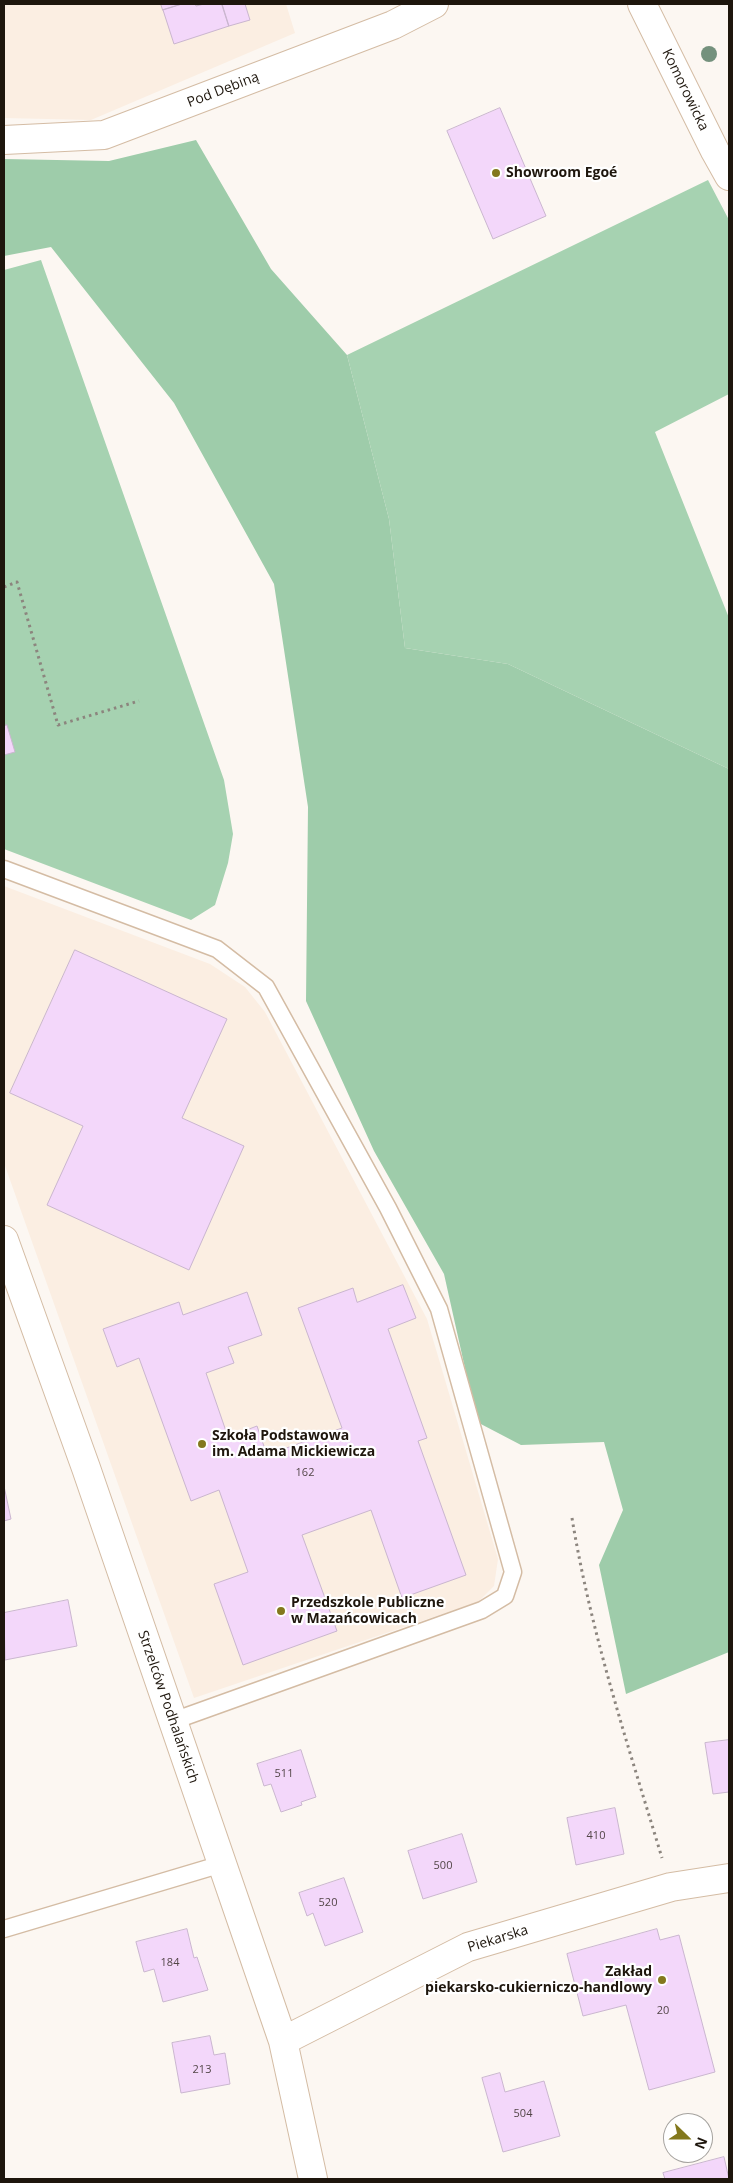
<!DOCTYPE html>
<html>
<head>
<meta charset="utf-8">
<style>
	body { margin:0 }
	#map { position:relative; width:733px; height:2183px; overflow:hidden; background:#fcf7f2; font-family:"Open Sans",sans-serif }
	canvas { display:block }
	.frame { position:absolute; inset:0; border:5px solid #1e160d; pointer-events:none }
	.north { position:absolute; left:663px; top:2113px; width:50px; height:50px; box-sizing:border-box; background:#fff; border:1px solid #a5a29e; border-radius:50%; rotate:112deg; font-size:14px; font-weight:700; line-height:20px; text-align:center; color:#1e160d }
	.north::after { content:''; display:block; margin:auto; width:18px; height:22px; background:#83781d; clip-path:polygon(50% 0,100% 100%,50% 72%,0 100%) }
</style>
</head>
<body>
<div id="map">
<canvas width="733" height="2183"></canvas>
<div class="frame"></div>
<div class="north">N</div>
</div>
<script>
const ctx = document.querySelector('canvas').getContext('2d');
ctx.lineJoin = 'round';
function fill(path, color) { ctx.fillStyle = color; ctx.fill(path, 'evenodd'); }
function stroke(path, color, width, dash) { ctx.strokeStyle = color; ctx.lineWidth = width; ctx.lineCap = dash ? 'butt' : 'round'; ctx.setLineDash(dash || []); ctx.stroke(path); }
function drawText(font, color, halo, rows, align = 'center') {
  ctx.font = font + ' "Open Sans",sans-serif'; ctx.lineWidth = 4.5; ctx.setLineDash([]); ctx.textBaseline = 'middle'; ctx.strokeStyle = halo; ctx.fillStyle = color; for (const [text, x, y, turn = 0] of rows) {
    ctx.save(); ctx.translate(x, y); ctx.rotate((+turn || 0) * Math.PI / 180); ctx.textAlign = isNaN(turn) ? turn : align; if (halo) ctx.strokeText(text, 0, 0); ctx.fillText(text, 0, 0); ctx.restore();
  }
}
const built = new Path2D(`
	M4,4h282l9,29 -204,87 -87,-2z
	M4,886l206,78 35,23 20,25 162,307 71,240 -4,27 -16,16 -284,96 -190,-535z`);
const green = new Path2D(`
	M708,180l21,40v174l-74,38 74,186v151l-221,-105 -103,-16 -16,-129 -42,-164z
	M41,260l183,520 9,54 -5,29 -13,42 -24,15 -187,-71v-579z`);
const forest = new Path2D(`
	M196,140l75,129 76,86 42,164 16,129 103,16 221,105v883l-103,42 -27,-129 24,-55 -19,-68 -83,3 -44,-23 -33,-148 -70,-123 -68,-150 2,-194 -34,-223 -100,-181 -123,-156 -47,9v-97l105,2z`);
const building = new Path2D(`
	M161,4h21l-19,6z
	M182,4h13l1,2 8,-2h18l7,22 -55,18 -11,-34z
	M222,4h23l5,16 -21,6z
	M500,108l46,108 -53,23 -46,-108z
	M7,725l8,27 -11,3v-29z
	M75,950l152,69 -45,99 62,28 -55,124 -142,-65 36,-79 -73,-33z
	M403,1285l13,33 -28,11 39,109 -9,3 48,134 -64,23 -31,-88 -69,25 35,96 -94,34 -29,-81 34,-12 -29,-82 -28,11 -52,-143 -22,9 -14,-38 76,-27 4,13 64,-23 15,43 -34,12 6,16 -28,10 22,64 29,-11 10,29 75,-27 -44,-120 55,-20 4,14z
	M4,1486l7,33 -7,2z
	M68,1600l9,46 -72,14 -1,-47z
	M729,1740v52l-16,2 -8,-51z
	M301,1750l15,47 -15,5 1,3 -21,7 -10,-28 -7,2 -7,-22z
	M615,1808l9,46 -48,11 -9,-47z
	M462,1834l15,48 -54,17 -15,-48z
	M344,1878l19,54 -38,14 -12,-33 -6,3 -8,-23z
	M187,1929l7,29 3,-1 11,33 -45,12 -9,-33 -10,3 -8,-30z
	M657,1929l3,11 19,-5 36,137 -66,18 -23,-85 -43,11 -16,-62z
	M210,2036l4,19 11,-2 5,31 -49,9 -9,-50z
	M500,2073l5,19 39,-11 16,55 -57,16 -21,-74z
	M724,2157l5,22h-64l-2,-6z`);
const path = new Path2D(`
	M4,587l13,-5 41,143 81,-24
	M572,1518c19,116 56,227 90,340`);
const lane = new Path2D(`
	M4,869l213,80 49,38 122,221 51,101 74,263 -8,24 -23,14 -309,111
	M4,1929l218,-65`);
const street = new Path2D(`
	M4,140l100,-5 289,-110 41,-21
	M4,1240l82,228 197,573 30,138
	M283,2041l185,-94 203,-60 58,-9`);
const secondary = new Path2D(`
	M642,4l73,147 14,25`);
const trees = [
	[709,54]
];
const markers = [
	[496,173,5,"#83781d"],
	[202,1444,5,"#83781d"],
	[281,1611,5,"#83781d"],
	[662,1980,5,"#83781d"]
];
const numberNames = [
	["162",305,1473],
	["511",284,1774],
	["410",596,1836],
	["500",443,1866],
	["520",328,1903],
	["184",170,1963],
	["20",663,2011],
	["213",202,2070],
	["504",523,2114]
];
const streetNames = [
	["Pod Dębiną",223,90,-21],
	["Komorowicka",685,90,64],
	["Strzelców Podhalańskich",168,1707,71],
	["Piekarska",498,1939,-17]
];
const poiNames = [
	["Showroom Egoé",506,173],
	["Szkoła Podstawowa",212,1436],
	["im. Adama Mickiewicza",212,1452],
	["Przedszkole Publiczne",291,1603],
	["w Mazańcowicach",291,1619],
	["Zakład",652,1972,"right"],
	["piekarsko-cukierniczo-handlowy",652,1988,"right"]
];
fill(built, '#fbeee2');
fill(green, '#a6d2b1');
fill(forest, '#9eccaa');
fill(building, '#f3d7fa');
stroke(building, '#cab6cf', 1);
stroke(lane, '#d4bca4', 19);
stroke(street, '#d4bca4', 30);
stroke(secondary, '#d4bca4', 30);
stroke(path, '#8c857e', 3, [2.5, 4]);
stroke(lane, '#fff', 16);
stroke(street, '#fff', 28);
stroke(secondary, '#fff', 28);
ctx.fillStyle = '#74917d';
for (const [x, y] of trees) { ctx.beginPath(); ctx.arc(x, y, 8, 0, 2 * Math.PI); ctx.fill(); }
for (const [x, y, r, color] of markers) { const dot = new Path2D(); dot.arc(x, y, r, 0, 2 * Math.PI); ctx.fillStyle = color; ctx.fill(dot); stroke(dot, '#fff', 2); }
drawText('11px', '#534648', null, numberNames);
drawText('14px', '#1e160d', '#fff', streetNames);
drawText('bold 14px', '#1e160d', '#fff', poiNames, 'left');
</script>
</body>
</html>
